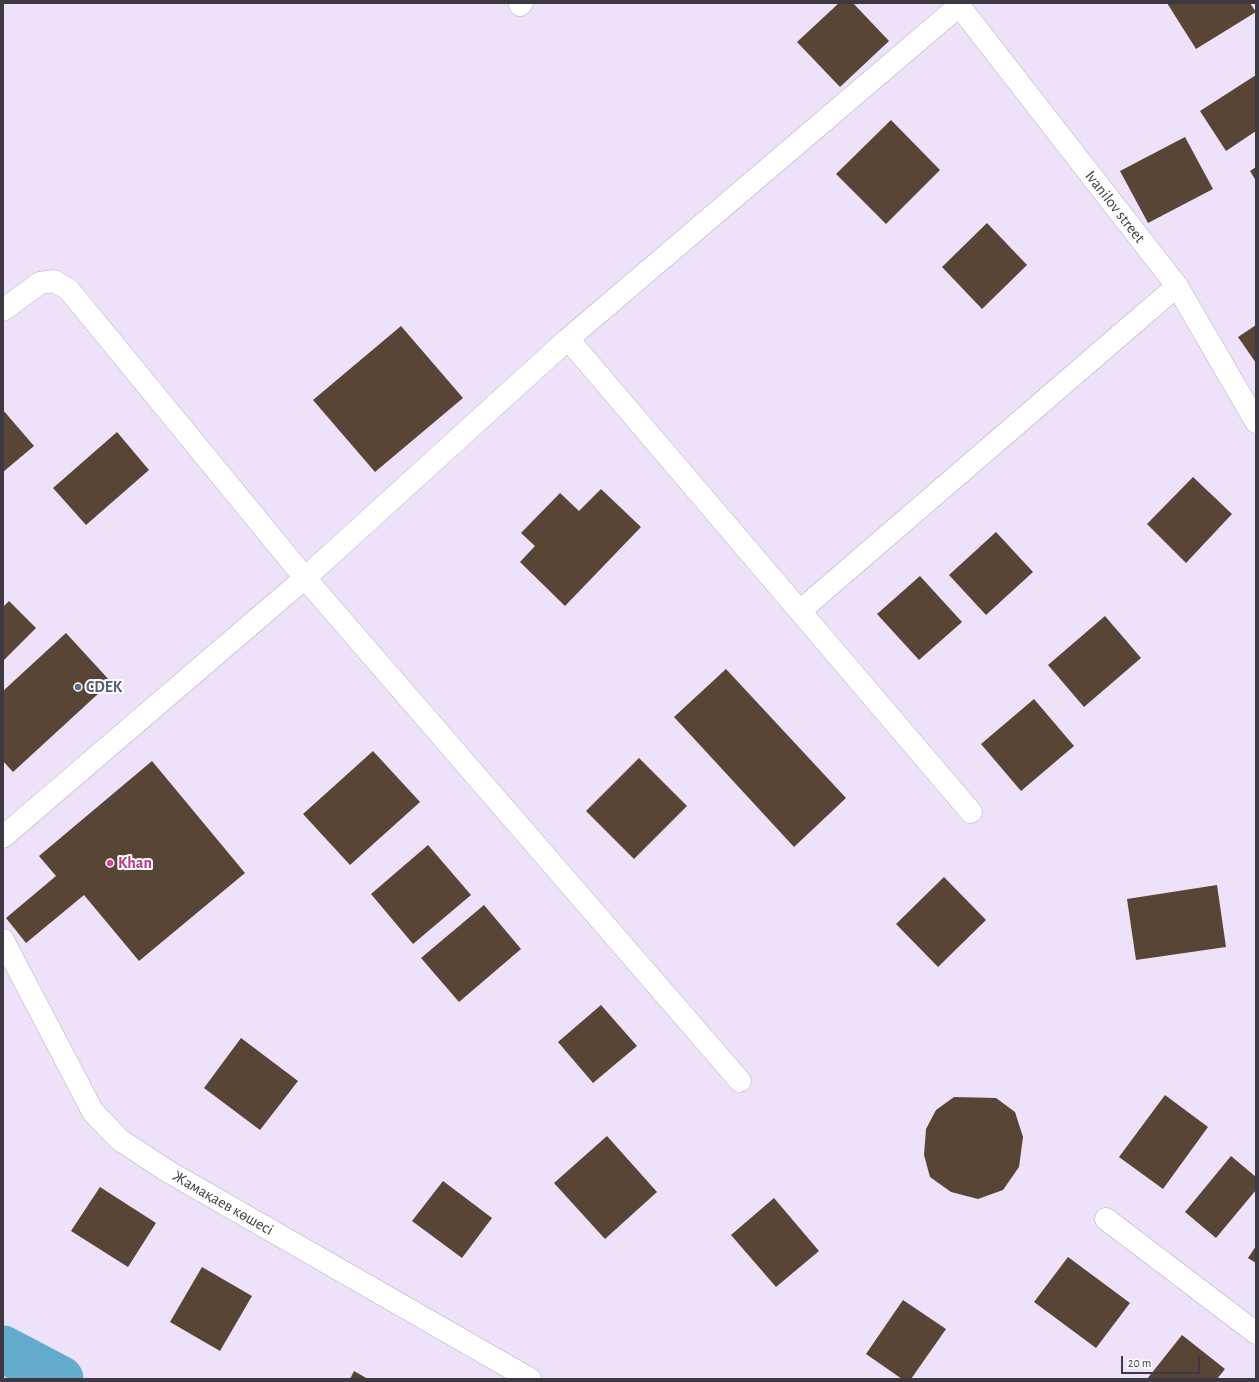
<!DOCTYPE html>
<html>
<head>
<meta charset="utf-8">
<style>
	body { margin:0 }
	#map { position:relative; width:1259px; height:1382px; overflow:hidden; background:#eee2fb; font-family:"Alegreya Sans",sans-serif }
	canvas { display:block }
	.frame { position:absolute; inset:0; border:4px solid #3d3841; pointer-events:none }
	.scale { position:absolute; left:1121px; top:1356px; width:79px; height:18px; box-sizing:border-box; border:2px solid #3d3841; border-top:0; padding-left:5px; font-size:12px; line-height:14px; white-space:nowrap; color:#3d3841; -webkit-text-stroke:3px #fff; paint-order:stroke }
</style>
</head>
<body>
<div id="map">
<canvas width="1259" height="1382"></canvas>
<div class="frame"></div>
<div class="scale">20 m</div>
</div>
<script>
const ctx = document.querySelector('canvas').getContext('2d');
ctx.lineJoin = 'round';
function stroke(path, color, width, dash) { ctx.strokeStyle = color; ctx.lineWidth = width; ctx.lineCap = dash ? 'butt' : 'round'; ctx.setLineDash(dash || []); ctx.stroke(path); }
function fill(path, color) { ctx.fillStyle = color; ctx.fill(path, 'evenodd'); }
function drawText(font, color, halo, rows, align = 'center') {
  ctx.font = font + ' "Alegreya Sans",sans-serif'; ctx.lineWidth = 4; ctx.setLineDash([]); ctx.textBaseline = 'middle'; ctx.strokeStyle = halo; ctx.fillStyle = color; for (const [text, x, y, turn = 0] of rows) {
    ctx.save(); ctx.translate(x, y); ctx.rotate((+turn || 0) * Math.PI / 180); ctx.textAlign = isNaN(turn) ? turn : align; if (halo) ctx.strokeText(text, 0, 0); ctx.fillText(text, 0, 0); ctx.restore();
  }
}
const river = new Path2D(`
	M3,1349l57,30`);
const building = new Path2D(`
	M839,3h14l36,38 -49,46 -43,-45z
	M1167,3h83l6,9 -60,37z
	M1256,75v56l-30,20 -26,-40z
	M891,120l49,50 -54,54 -50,-50z
	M1185,137l28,52 -65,34 -28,-52z
	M1256,167v14l-6,-10z
	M987,223l40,42 -45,44 -40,-42z
	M1256,325v38l-18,-26z
	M401,326l62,72 -88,74 -62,-72z
	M3,410l31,36 -31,26z
	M117,432l32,38 -63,55 -33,-37z
	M1193,477l39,37 -46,49 -39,-39z
	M601,489l40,38 -76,79 -45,-44 15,-16 -14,-13 39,-40 19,18z
	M996,532l37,40 -47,43 -37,-40z
	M920,576l42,46 -43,38 -42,-46z
	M9,601l27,27 -33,33v-54z
	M1105,616l36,42 -57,49 -36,-42z
	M66,633l45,49 -98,90 -10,-11v-70z
	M726,669l120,129 -52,49 -120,-130z
	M1034,699l40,47 -53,45 -40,-47z
	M373,751l47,51 -70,63 -47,-51z
	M639,758l48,48 -53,53 -48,-48z
	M152,761l93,112 -106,88 -55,-66 -58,48 -20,-25 50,-42 -17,-20z
	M428,845l43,50 -58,49 -42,-50z
	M944,877l42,43 -48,47 -42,-43z
	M1217,885l9,62 -90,13 -9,-61z
	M484,905l37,44 -62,53 -38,-44z
	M601,1005l36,41 -44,37 -35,-41z
	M241,1038l57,43 -38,49 -56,-42z
	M1165,1095l43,32 -45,62 -44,-32z
	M954,1097l42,1 19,14 8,25 -4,30 -16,23 -25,9 -27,-7 -21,-15 -6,-22 2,-26 10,-19z
	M607,1136l50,56 -52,47 -51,-56z
	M1231,1156l25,21v13l-40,48 -31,-26z
	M443,1181l49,37 -30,40 -50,-37z
	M100,1187l56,36 -28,44 -57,-36z
	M774,1198l45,53 -43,36 -45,-52z
	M1256,1246v17l-8,-5z
	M1068,1257l62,46 -34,45 -62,-46z
	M202,1267l50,29 -32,55 -50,-29z
	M903,1300l43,29 -35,50h-9l-36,-25z
	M1182,1335l43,34 -8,10h-70z
	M354,1371l14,8h-18z`);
const minor = new Path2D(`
	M957,3l220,283 79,136
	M520,5l2,-2
	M3,310l37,-27 14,-2 15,9 236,288 435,503
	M568,339l403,473
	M800,611l377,-325
	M3,837l302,-259 263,-239 391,-333
	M3,940l90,172 27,28 49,32 361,207
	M1106,1219l150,114`);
const markers = [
	[78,687,4,"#5c6f8a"],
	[110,863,4,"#d1479c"]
];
const streetNames = [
	["Ivanilov street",1115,207,52],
	["Жамақаев көшесі",223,1203,30]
];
const serviceNames = [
	["CDEK",86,687]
];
const hotelNames = [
	["Khan",118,863]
];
stroke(river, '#63abcc', 47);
fill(building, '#584535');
stroke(minor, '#b7abc2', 23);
stroke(minor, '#fff', 22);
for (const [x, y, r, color] of markers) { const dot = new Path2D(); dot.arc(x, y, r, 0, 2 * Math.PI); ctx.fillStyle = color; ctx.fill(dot); stroke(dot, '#fff', 1.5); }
drawText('16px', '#3d3841', '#fff', streetNames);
drawText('bold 16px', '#4e5e75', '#fff', serviceNames, 'left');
drawText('bold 16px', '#b23c85', '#fff', hotelNames, 'left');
</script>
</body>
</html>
